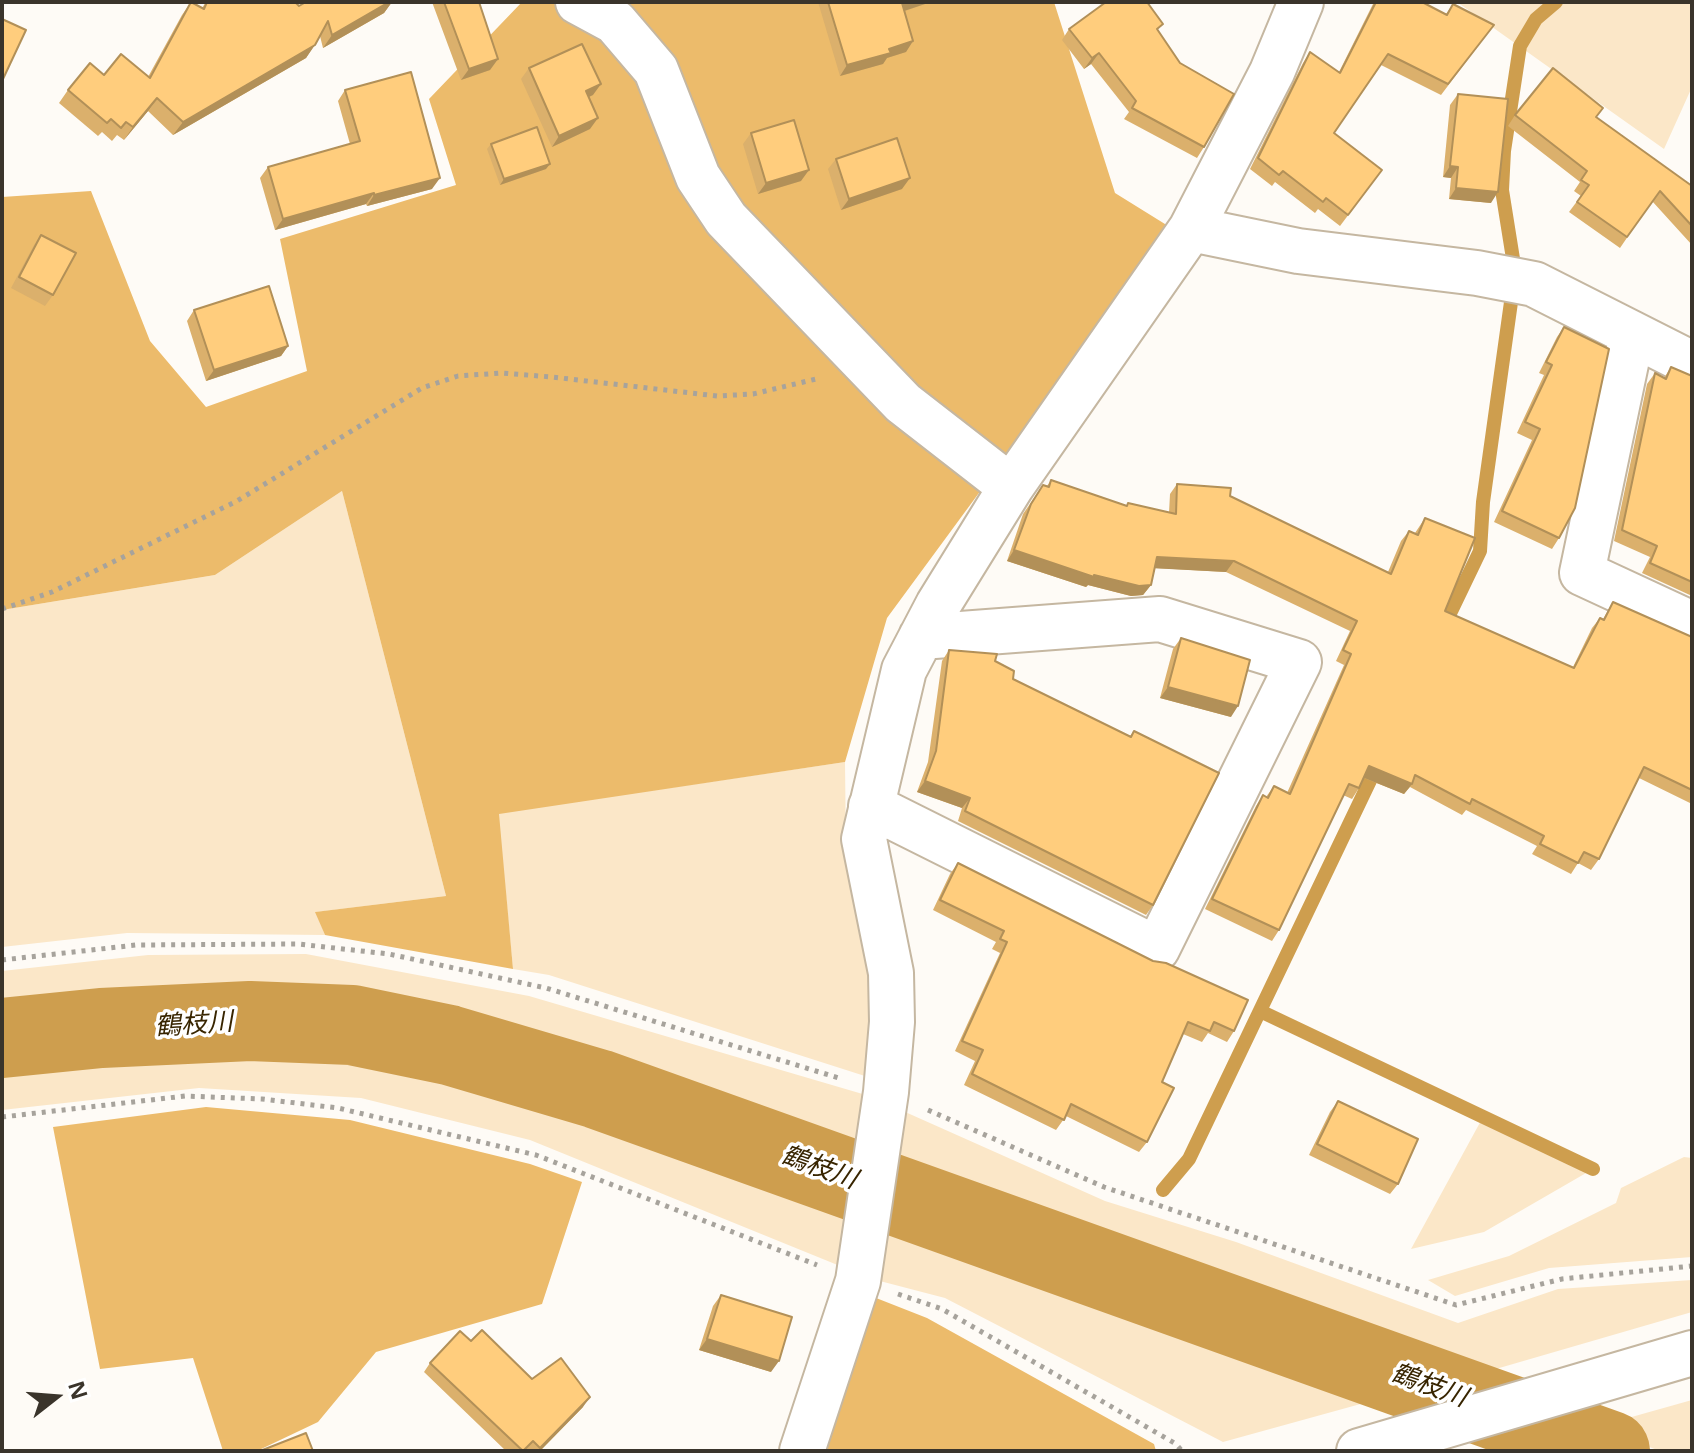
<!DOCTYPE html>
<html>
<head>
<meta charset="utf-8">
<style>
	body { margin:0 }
	#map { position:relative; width:1694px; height:1453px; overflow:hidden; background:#fefbf6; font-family:"Open Sans",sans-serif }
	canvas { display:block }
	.frame { position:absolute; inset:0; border:4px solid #3a342b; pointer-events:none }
	.north { position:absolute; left:16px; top:1357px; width:80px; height:80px; -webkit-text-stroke:6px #fff; paint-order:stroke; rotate:73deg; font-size:22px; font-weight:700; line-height:32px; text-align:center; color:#3a342b }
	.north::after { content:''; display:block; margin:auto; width:28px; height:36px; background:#3a342b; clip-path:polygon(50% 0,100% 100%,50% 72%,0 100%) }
</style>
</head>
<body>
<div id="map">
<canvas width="1694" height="1453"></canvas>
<div class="frame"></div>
<div class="north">N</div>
</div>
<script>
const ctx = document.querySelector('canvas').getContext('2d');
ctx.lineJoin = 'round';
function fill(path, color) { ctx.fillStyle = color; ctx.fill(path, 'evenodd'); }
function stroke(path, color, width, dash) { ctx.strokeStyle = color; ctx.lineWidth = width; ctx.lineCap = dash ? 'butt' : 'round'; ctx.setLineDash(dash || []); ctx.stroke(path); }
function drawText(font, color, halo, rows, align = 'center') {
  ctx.font = font + ' "Open Sans","Noto Sans JP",sans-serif'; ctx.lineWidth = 7; ctx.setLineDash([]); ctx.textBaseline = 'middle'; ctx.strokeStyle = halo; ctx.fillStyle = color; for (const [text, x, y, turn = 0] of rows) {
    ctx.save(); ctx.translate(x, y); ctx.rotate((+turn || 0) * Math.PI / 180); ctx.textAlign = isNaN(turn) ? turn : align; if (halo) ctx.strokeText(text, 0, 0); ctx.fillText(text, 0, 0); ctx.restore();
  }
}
const green = new Path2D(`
	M1457,2h235v85l-28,62z
	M342,491l104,405 -130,16 9,23 -198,-2 -125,14v-337l213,-35z
	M845,762l1,92 19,74 7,83 -4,66 -319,-102 -36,-6 -15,-156z
	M306,954l223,42 337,99 -11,70 -314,-106 -119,-30 -94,-19 -142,-6 -184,20v-53l146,-16z
	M213,1033l168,15 140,33 330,114 -11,71 -310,-126 -169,-42 -162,-10 -197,22v-55z
	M903,1111l202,90 131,41 222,81 100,-34 134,-9v32l-234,68 -561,-201z
	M1483,1117l110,52 -109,63 -73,17z
	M1684,1157l8,1v99l-143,11 -94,28 -27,-16 81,-24 107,-53 5,-15z
	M888,1209l516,183 -181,50 -278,-144 -69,-18z
	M1692,1400v51h-32l-64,-24z`);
const forest = new Path2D(`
	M522,2h532l61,191 58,36 -286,389 -42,144 -346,52 14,155 -188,-34 -10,-23 131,-16 -104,-405 -127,84 -213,35v-413l89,-6 59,150 56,66 101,-36 -27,-132 176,-54 -27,-86z
	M206,1107l144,13 180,44 52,18 -40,122 -166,48 -58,70 -61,29h-34l-30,-93 -93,11 -47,-242z
	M871,1296l56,22 227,126 2,7h-336z`);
const stream = new Path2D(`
	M1514,265l-12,-75 2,-39 16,-105 16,-27 20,-17
	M1443,628l37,-77 3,-49 29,-207
	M1260,1011l333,158
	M1163,1190l26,-31 188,-393`);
const river = new Path2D(`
	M2,1038l99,-10 149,-7 102,4 97,20 149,44 1012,362`);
const path = new Path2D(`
	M2,609l50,-17 185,-91 185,-113 36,-12 43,-3 51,4 165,19 36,-2 63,-15
	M2,960l134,-15 162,-1 91,10 157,34 296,91
	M928,1110l176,77 352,118 106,-26 130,-13
	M2,1117l183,-21 77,3 76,9 198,47 281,110
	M898,1294l44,15 234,135 6,7`);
const minor = new Path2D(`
	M578,2l37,20 41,48 42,107 28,42 177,184 108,84
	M1191,229l107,22 179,22 57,11 158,80
	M1632,335l-50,238 110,51
	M871,806l286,143 142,-287 -139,-43 -239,18
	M802,1451l56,-170 28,-189 6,-70 -1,-49 -27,-134 40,-169 34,-65 73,-118 180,-258 81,-157 29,-70
	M1359,1451l333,-98`);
const wall = new Path2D(`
	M191,2l11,6 4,-6h89l4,4 7,-4h86l-8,11 -61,35 -3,-12 -14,22 -133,77 -25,-24 -24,29 -7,-5 -5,6 -10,-9 -4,4 -39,-33 9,-13 36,-15 44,2 34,-62z
	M432,2h47l19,57 -8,11 -29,10z
	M818,2h113l-26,9 8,30 -7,11 -19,6 -4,6 -43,12z
	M1374,2h48l24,12 7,-10 41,21 -53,70 -60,-30 -47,68 48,37 -42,56 -22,-17 -3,4 -40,-31 -3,4 -22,-17 53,-106 7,-11 29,20z
	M1069,29l89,2 46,116 -7,11 -73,-39 5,-7 -38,-48 -7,5 -22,-29z
	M529,68l64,27 -4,2 1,32 -38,18 -31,-68z
	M345,90l87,99 -65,17 -1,-2 -91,26 -15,-52 8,-11 82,-23 -12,-43z
	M1458,94l33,109 -42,-4 2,-21 -8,-1 7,-72z
	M1515,115l81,2 96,69v59l-40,-44 -32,47 -51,-36 12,-16 -7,-5 6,-9 -72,-56z
	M751,133l50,48 -43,13 -15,-50z
	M491,144l55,25 -46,16 -13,-36z
	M836,159l66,30 -61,21 -13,-41z
	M41,235l12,60 -8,11 -34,-18 23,-43z
	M194,310l94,36 -7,10 -75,25 -19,-60z
	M1564,327l-5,211 -7,11 -58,-27 38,-82 -15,-7 27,-58 -5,-2 18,-36z
	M1671,367l21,9v220l-50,-23 8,-16 -36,-16 33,-157 8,-11 9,5z
	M1051,480l75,26 2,-3 41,10 1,-19 7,-10 53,12 158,76 13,-31 8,-10 6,2 10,-15 20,93 128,56 19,-39 8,-10 3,1 10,-17 79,35v167l-53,-26 -40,81 -8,11 -13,-7 -7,11 -39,-20 5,-8 -71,-36 -4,5 -52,-28 -6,7 -40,-16 -5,10 -7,11 -9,-4 -64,135 -7,11 -67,-32 51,-103 7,-11 3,2 8,-11 13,7 57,-128 -8,-4 14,-30 -124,-59 -71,-4 -4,17 -8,10 -12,1 -43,-11 -2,2 -79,-26 16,-47 20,-29 4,1z
	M1181,638l50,79 -71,-19 13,-49z
	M949,650l46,11 18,18 117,57 4,-5 19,174 -7,10 -188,-94 4,-13 -45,-16 11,-30 14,-101z
	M958,863l276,168 -7,11 -19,-9 -6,9 -19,-8 -21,48 -15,60 -8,10 -73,-36 -10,14 -92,-45 11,-24 -20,-10 45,-98 -8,-4 4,-7 -63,-32 17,-36z
	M1338,1101l60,83 -8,10 -81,-39 21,-43z
	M721,1295l50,77 -72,-22 14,-44z
	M471,1341l61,38 51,28 -43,44h-34l-82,-79 6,-9z`);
const shadedWall = new Path2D(`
	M389,2h3l-8,11 -61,35 9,-13z
	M905,2h26l-36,12 7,-11z
	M913,41l-7,11 -19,6 -4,6 -43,12 7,-11 42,-16z
	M315,45l-9,13 -133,77 10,-13z
	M1099,53l-8,11 -7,5 8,-11z
	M498,59l-8,11 -29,10 8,-11z
	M601,84l-8,11 -15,7 8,-11z
	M157,98l-9,13 -24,29 9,-13z
	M598,118l-8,11 -38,18 7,-11z
	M550,164l-4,5 -46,16 4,-6z
	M1450,166l8,1 -7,11 -8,-1z
	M809,170l-8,11 -43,13 8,-11z
	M440,178l-8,11 -65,17 7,-11z
	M910,178l-8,11 -61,21 8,-11z
	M1456,188l42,4 -7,11 -42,-4z
	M374,193l-8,11 -91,26 8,-11z
	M288,346l-7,10 -75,25 8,-11z
	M1014,550l80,25 57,10 -8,10 -12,1 -43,-11 -2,2 -79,-26z
	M1157,557l77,4 -8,11 -76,-4z
	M1168,687l70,19 -7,11 -71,-19z
	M1369,766l43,18 -8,10 -42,-17z
	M925,781l45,17 -8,10 -45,-16z
	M707,1339l72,22 -8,11 -72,-22z
	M590,1397l-7,10 -43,44h-2z`);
const building = new Path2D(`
	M191,2l13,7 3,-7h88l4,4 7,-4h83l-57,33 -4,-14 -13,24 -132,77 -26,-24 -24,29 -7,-5 -5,6 -10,-9 -4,4 -39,-33 22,-27 14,12 17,-21 29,24z
	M444,2h35l19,57 -29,10z
	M828,2h77l-3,1 11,38 -24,8 2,4 -44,12z
	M1106,2h41l16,22 -6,5 23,34 54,31 -30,53 -72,-39 4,-7 -37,-48 -7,5 -23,-29z
	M1376,2h46l25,13 6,-11 41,21 -46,59 -60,-30 -54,79 48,37 -34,45 -22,-17 -3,4 -40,-31 -4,4 -21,-17 52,-106 30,21z
	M2,19l24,11 -23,49h-1z
	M582,44l19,40 -15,7 12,27 -39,18 -30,-68z
	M1553,68l50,40 -7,9 96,69v40l-32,-35 -33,46 -50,-35 12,-17 -8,-5 6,-9 -72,-56z
	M411,72l29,106 -66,17v-2l-91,26 -15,-52 92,-26 -15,-51z
	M1458,94l50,5 -10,93 -42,-4 2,-21 -8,-1z
	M794,120l15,50 -43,13 -15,-50z
	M537,127l13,37 -46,15 -13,-35z
	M897,138l13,40 -61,21 -13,-40z
	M41,235l35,18 -23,42 -34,-18z
	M269,286l19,60 -74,24 -20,-60z
	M1564,327l45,22 -34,159 -16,30 -57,-27 38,-82 -15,-7 27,-57 -6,-3z
	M1671,367l21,9v206l-42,-19 7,-17 -35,-16 33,-157 11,6z
	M1051,480l76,26 1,-3 48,11 1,-30 54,4 -1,8 161,78 18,-43 9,4 7,-17 50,20 -30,73 129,57 26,-50 4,2 9,-18 79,35v153l-48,-23 -45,92 -15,-7 -6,11 -38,-19 4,-8 -72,-37 -2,5 -55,-29 -3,9 -43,-18 -10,22 -10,-4 -70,146 -67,-31 51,-104 5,3 6,-12 16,8 61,-140 -8,-4 14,-29 -123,-60 -77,-4 -6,28 -12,1 -45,-11v2l-80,-27 17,-46 12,-19 6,2z
	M1181,638l69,22 -12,46 -70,-19z
	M949,650l48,4 -2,7 19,10 -1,8 118,58 3,-6 85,42 -66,132 -188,-94 5,-13 -45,-17 11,-30z
	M958,863l195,98 13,2 82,37 -14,31 -20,-9 -4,9 -22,-9 -26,60 12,6 -27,54 -76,-38 -7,16 -92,-46 11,-24 -21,-9 45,-99 -7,-3 4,-8 -64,-31z
	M1338,1101l80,38 -20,45 -81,-40z
	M721,1295l71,22 -13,44 -72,-22z
	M482,1330l50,49 29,-21 29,39 -50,51 -7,-7 -10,10 -93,-88 30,-32 11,10z
	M306,1433l7,18h-53z`);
const waterNames = [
	["鶴枝川",194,1025,-4],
	["鶴枝川",819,1168,20],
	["鶴枝川",1429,1386,20]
];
fill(green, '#fbe7c8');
fill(forest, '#ecbb6b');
stroke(stream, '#ce9e4e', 14);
stroke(river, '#ce9e4e', 80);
stroke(minor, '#c5b7a1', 48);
stroke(path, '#a7a39c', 5, [4, 6]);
stroke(minor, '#fff', 44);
fill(wall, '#dbb06c');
fill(shadedWall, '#b29058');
fill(building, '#ffcd7d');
stroke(building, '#b29058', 2);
drawText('italic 26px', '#382501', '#fff', waterNames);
</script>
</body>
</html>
